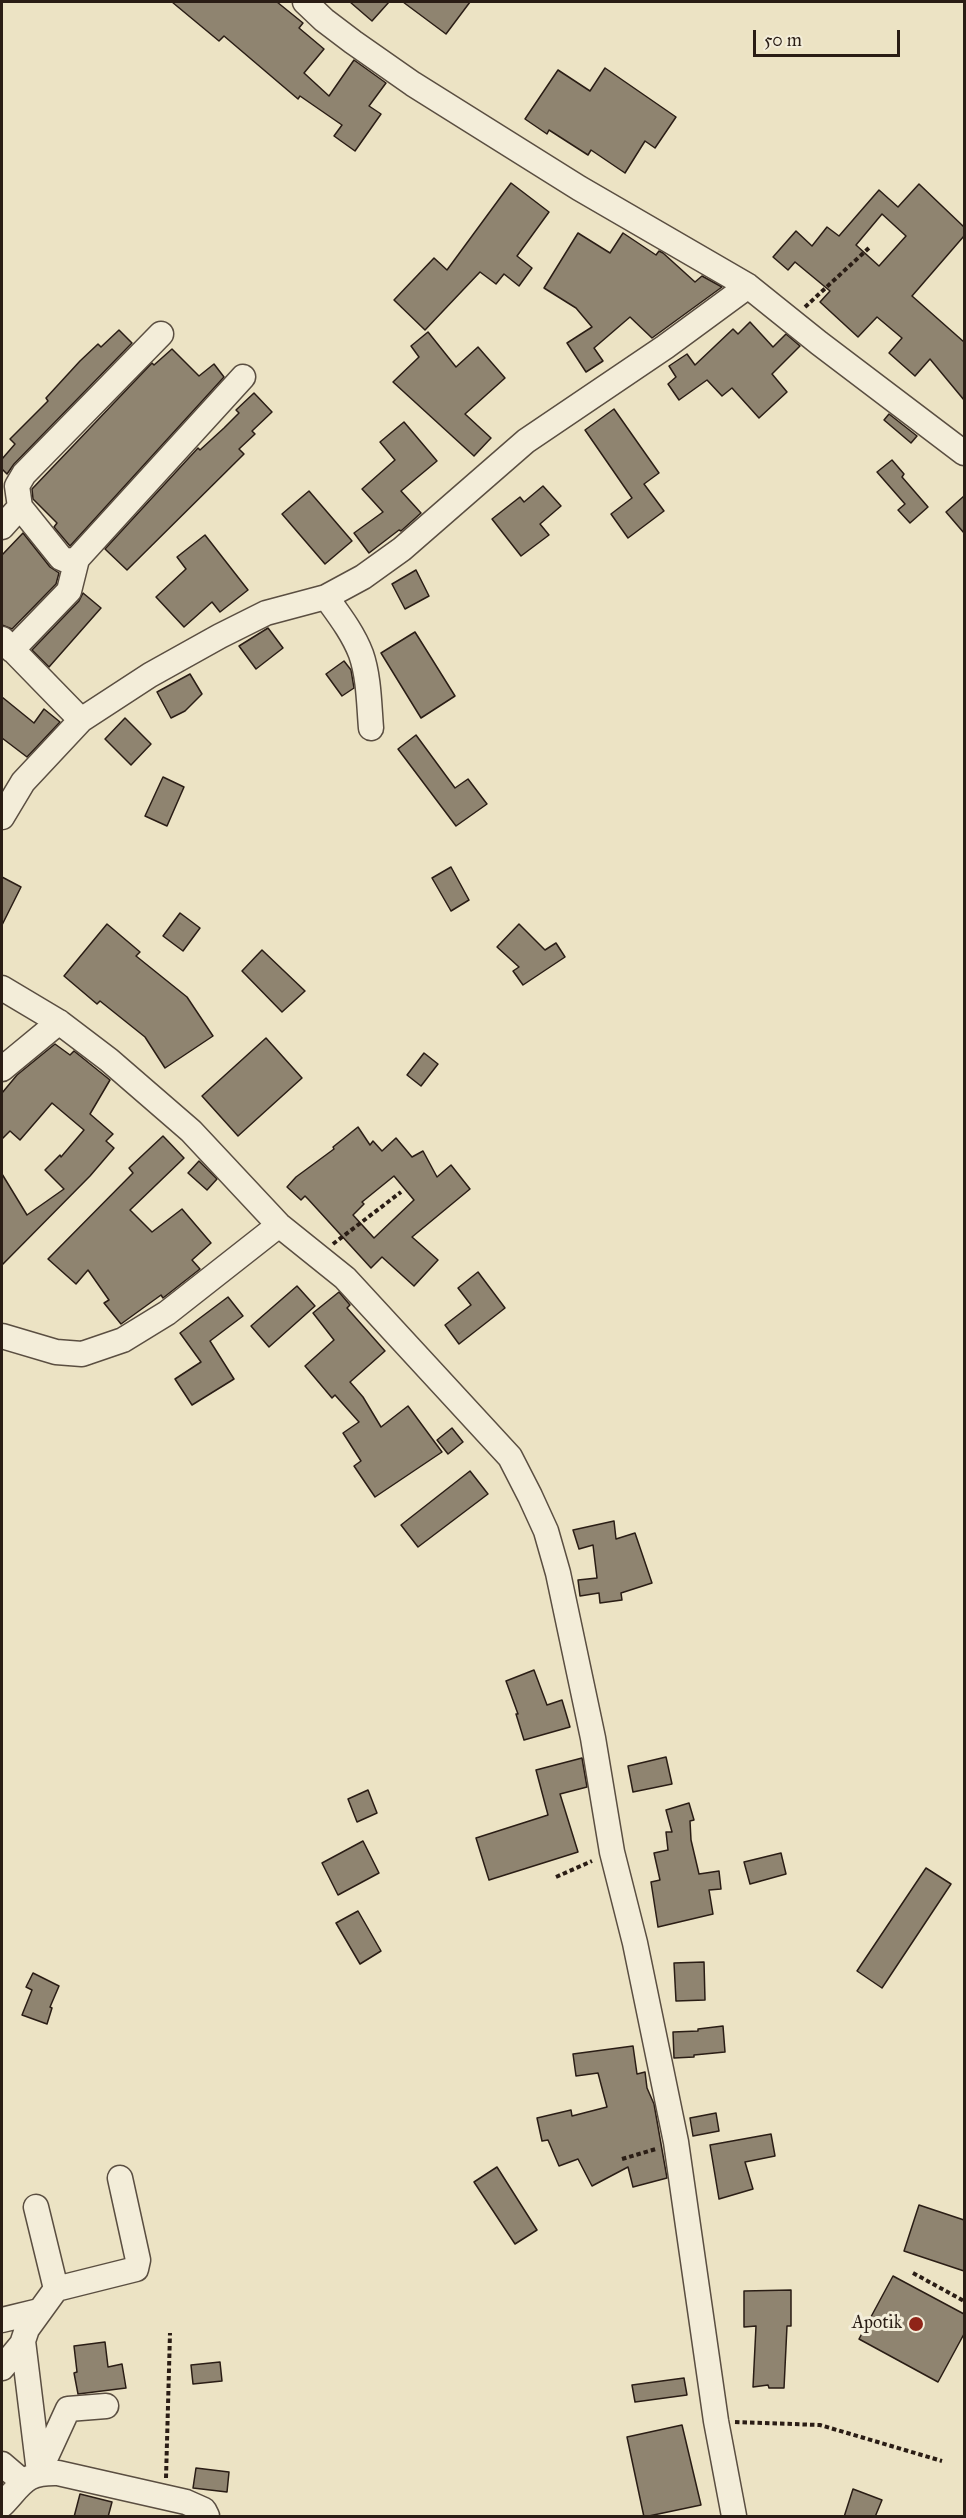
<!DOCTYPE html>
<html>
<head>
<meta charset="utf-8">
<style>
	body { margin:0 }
	#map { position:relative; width:966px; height:2518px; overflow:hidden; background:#ece3c4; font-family:"IM FELL Great Primer",serif }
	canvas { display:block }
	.frame { position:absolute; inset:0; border:3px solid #2a1d15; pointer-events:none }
	.scale { position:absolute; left:753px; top:30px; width:147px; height:27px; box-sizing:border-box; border:3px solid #2a1d15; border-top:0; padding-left:8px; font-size:18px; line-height:21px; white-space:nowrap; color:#2a1d15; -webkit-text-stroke:4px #f3edd9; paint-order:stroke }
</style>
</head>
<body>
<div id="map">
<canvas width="966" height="2518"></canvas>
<div class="frame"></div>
<div class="scale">50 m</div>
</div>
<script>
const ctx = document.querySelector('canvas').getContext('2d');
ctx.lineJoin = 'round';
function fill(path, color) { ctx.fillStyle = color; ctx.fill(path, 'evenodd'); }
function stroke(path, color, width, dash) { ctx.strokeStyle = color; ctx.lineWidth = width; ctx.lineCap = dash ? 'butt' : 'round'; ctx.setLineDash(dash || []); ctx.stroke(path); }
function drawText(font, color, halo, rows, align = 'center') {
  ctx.font = font + ' "IM FELL Great Primer",serif'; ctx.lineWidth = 6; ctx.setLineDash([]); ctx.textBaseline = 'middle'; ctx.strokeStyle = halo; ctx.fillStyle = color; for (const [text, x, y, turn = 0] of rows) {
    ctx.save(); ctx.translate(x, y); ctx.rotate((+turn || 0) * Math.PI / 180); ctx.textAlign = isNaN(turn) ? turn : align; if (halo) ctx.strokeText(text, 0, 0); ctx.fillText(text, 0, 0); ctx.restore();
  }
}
const building = new Path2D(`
	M172,2h105l26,21 -4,5 25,21 -20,24 25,23 25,-36 32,23 -17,23 12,8 -26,37 -21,-15 8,-11 -42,-29 -2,3 -74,-63 -5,5z
	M350,2h39l-17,19z
	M403,2h67l-24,32z
	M605,68l71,49 -21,31 -10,-7 -20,32 -34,-23 -3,5 -39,-25 -2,4 -22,-15 33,-49 32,21z
	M511,183l38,29 -32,44 15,12 -13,18 -15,-12 -8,10 -16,-12 -55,58 -31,-30 40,-42 13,12z
	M919,184l45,43v9l-52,60 52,46v58l-34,-41 -15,17 -26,-23 13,-15 -25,-21 -19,20 -38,-35 10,-11 -35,-29 -7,8 -15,-13 23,-26 16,15 15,-19 12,9 40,-46 19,17zM882,214l24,22 -27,30 -23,-21z
	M578,233l32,20 13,-20 33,22 3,-4 4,2 32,29 7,-6 20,11 -70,51 -22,-21 -36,31 9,13 -17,11 -19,-29 25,-16 -16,-19 -32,-20z
	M750,322l23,25 13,-13 14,12 -28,28 15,18 -28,26 -27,-30 -10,8 -15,-16 -28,20 -11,-16 8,-7 -7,-11 18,-12 8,11 38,-36 5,5z
	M119,330l13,13 -118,121 -7,10 -5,-5v-10l13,-15 -5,-5 38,-38 -2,-3 34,-37 18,-17 3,3z
	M428,332l28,35 22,-20 27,31 -40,36 26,24 -17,18 -81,-74 26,-25 -8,-11z
	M172,349l27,27 15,-12 10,13 -154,169 -16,-19 3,-4 -24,-24 -1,-10 120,-126 2,2z
	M254,393l18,19 -20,19 3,3 -16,15 5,5 -117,116 -22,-21 93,-101 2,2 24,-22 15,-15 -3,-3z
	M614,409l45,64 -15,11 20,27 -36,27 -17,-24 21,-16 -47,-68z
	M889,414l28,22 -6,7 -27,-23z
	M404,422l33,39 -36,30 20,22 -20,18 -2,-1 -30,23 -15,-20 29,-21 -21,-23 33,-29 -15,-18z
	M892,460l12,14 -2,3 26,30 -18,16 -12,-13 7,-6 -28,-32z
	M543,486l18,20 -21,18 9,11 -28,21 -29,-37 28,-22 4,5z
	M309,491l43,50 -27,23 -43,-50z
	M964,496v37l-18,-21z
	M23,533l27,34 9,6 -3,11 -44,45 -10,-4v-70z
	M205,535l43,55 -28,22 -8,-10 -28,25 -28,-30 30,-28 -9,-12z
	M416,570l13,26 -24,13 -13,-25z
	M83,593l18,15 -52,59 -17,-17 47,-49z
	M268,628l15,20 -27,21 -17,-23z
	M415,632l40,64 -34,22 -40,-65z
	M344,661l7,9 3,18 -12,8 -16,-22z
	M190,674l12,20 -17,17 -14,7 -14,-26z
	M2,697l32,26 10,-14 16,13 -33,35 -25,-19z
	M125,718l26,26 -20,21 -26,-26z
	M416,735l39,53 13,-9 19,25 -31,22 -58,-77z
	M163,777l21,10 -17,39 -22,-10z
	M451,867l18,33 -18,11 -19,-33z
	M2,877l19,10 -19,38z
	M180,913l20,15 -17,23 -20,-15z
	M107,924l33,28 -4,4 51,41 26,39 -48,32 -20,-31 -45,-36 -3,3 -33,-28z
	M519,924l26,26 11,-7 9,14 -42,28 -10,-14 6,-4 -22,-20z
	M262,950l43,41 -23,21 -40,-41z
	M266,1038l36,40 -64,58 -36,-40z
	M55,1044l15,11 4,-4 36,29 -20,34 23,20 -7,7 8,7 -24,28 -88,89v-91l25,41 37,-26 -19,-19 15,-15 1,2 23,-27 -32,-27 -32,37 -10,-9 -8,8v-46l15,-18z
	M424,1053l14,11 -17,22 -14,-11z
	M358,1127l12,18 3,-4 9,10 14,-13 16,19 11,-6 14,26 14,-12 19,24 -58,48 26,23 -24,26 -32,-29 -11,11 -63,-69 -3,-3 -4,4 -14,-13 9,-10 38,-28 -1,-2zM394,1176l20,24 -40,38 -21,-23 11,-11 -2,-2z
	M163,1136l21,22 -54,52 22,22 30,-23 29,34 -19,17 8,9 -37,29 -2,-3 -40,29 -17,-21 5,-3 -21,-30 -12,14 -28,-25 85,-86 -4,-5z
	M199,1161l18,18 -10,11 -19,-17z
	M478,1272l27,36 -46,36 -14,-19 26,-20 -13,-17z
	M297,1286l18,20 -46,41 -18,-21z
	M339,1292l11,13 -3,3 38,43 -35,31 13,15 18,30 27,-21 34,46 -67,45 -21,-31 7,-5 -18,-28 16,-11 -24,-27 -3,3 -27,-32 29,-26 -21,-27z
	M228,1297l15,19 -33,25 24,38 -42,26 -17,-26 26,-17 -21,-29z
	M452,1428l11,14 -15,12 -11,-14z
	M470,1471l18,23 -70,53 -17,-22z
	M614,1521l2,18 19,-6 17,50 -31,10 1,7 -22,3 -1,-10 -19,3 -2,-16 19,-2 -4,-33 -14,4 -6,-19z
	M534,1670l13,35 15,-5 8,27 -46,13 -8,-26h2l-12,-33z
	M666,1757l6,27 -39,8 -5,-26z
	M582,1758l5,29 -27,7 18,58 -89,28 -13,-42 72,-23 -12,-45z
	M368,1790l9,23 -20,9 -9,-23z
	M689,1803l5,17 -4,1 1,19 8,34 20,-3 2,18 -12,1 4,24 -55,13 -7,-45 9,-2 -6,-27 14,-3 -2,-18h6l-6,-22z
	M363,1841l16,32 -41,22 -16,-32z
	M781,1853l5,21 -36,10 -6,-22z
	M926,1868l25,16 -69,104 -25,-17z
	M358,1911l23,40 -21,13 -24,-41z
	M704,1962l1,38 -29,1 -2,-38z
	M33,1973l26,13 -9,21 2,1 -5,16 -25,-9 10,-25 -6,-3z
	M723,2026l2,26 -31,3v2l-20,1 -1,-26 25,-1v-2z
	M633,2046l4,28 8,-2 2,16 7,16 13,74 -34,9 -5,-20 -36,19 -14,-27 -19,7 -11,-26 -6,1 -5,-23 34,-8 1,6 35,-9 -9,-34 -22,3 -3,-22z
	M716,2113l3,18 -26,5 -3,-18z
	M771,2134l4,22 -30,6 8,27 -34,10 -9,-54z
	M497,2167l40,63 -22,14 -41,-62z
	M919,2205l45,15v51l-60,-20z
	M893,2276l71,38v20l-26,48 -79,-43z
	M791,2290v36h-4l-3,62h-15l-1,-3 -15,2 3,-61 -12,1v-36z
	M105,2342l3,25 14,-3 4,24 -48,6 -4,-21 3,-1 -3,-26z
	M220,2362l2,19 -29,3 -2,-19z
	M684,2378l3,17 -52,7 -3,-17z
	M682,2425l19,80 -57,12 -17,-80z
	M196,2468l33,4 -2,20 -34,-4z
	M853,2489l29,11 -7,17h-31z
	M80,2494l32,8 -4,15h-34z`);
const path = new Path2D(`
	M805,307l66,-61
	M333,1244l68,-52
	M556,1877l36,-16
	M622,2159l34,-10
	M913,2273l51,28
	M735,2422l85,3 122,36
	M166,2478l4,-145`);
const minor = new Path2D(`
	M305,2l19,18 29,22 60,42 166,104 169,98 71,57 145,110
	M161,334l-137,140 -7,12 3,21 41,51 7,3 9,-2 166,-182
	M2,527l18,-20
	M326,597c13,18 27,36 35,57 8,23 8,50 10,74
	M2,639l79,81
	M12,650l57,-59 8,-32
	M2,817l21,-35 58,-62 69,-45 70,-39 46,-23 60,-16 37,-20 39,-28 124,-108 139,-94 83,-61
	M2,988l57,34 50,38 82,71 88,94 66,53 165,179 20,39 16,35 12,42 35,165 19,114 23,91 41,199 40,279 18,95
	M2,1069l57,-47
	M2,1336l54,16 26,2 41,-14 44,-27 112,-88
	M36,2207l20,82
	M2,2320l37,-9
	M2,2368l20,-24
	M2,2464l21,18
	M39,2472l-16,-131 4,-12 29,-40 80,-20 2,-9 -18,-82
	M39,2472l29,-63 38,-3
	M2,2505c21,-22 23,-33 56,-32l128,29 18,8 3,6`);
const markers = [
	[916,2324,8,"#8f2418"]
];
const poiNames = [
	["Apotik",902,2324]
];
fill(building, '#8f8470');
stroke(building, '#2a1d15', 1.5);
stroke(minor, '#5a4e41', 27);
stroke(path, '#2a1d15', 4, [4.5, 3]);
stroke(minor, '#f3edd9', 24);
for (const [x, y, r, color] of markers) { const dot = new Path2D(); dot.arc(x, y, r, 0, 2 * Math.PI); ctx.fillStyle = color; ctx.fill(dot); stroke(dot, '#f3edd9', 2); }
drawText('18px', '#2a1d15', '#f3edd9', poiNames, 'right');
</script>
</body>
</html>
